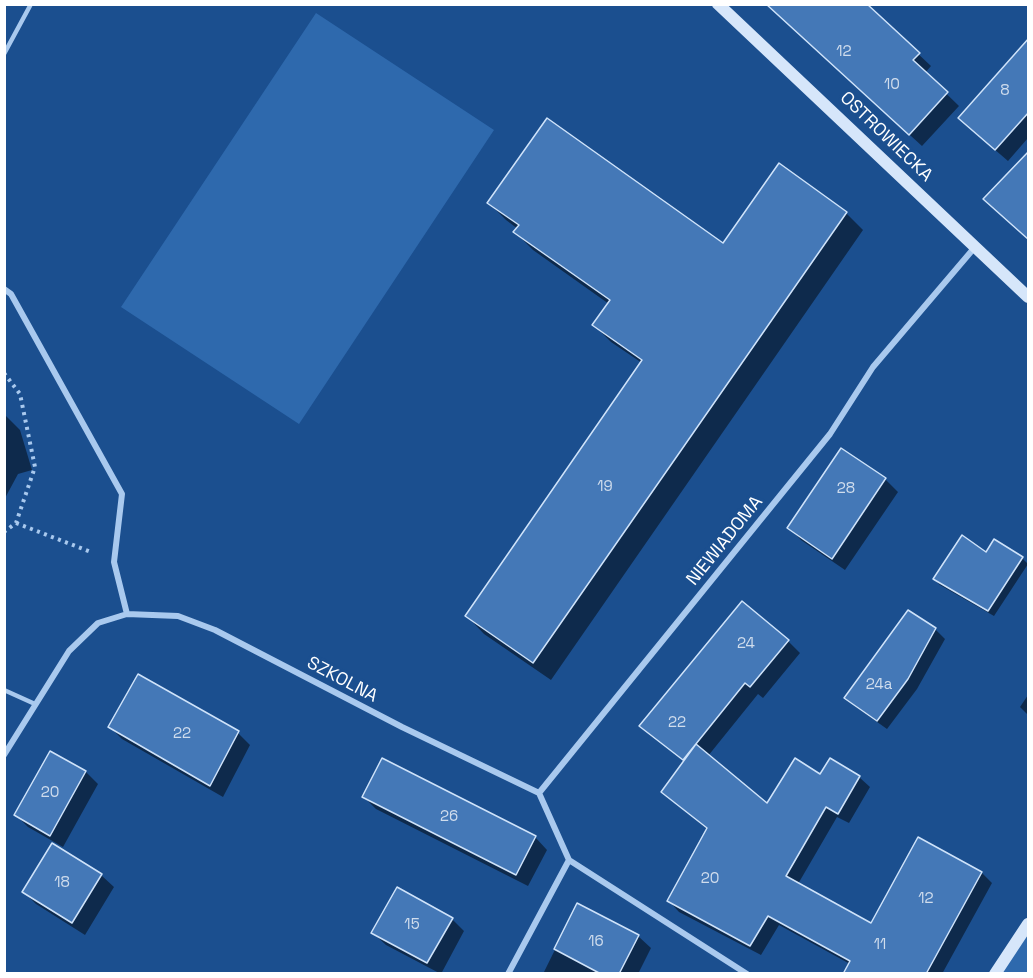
<!DOCTYPE html>
<html>
<head>
<meta charset="utf-8">
<style>
	body { margin:0 }
	#map { position:relative; width:1033px; height:978px; overflow:hidden; background:#1b4f8f; font-family:"Space Grotesk",sans-serif }
	canvas { display:block }
	.frame { position:absolute; inset:0; border:6px solid #fff; pointer-events:none }
</style>
</head>
<body>
<div id="map">
<canvas width="1033" height="978"></canvas>
<div class="frame"></div>
</div>
<script>
const ctx = document.querySelector('canvas').getContext('2d');
ctx.lineJoin = 'round';
function fill(path, color) { ctx.fillStyle = color; ctx.fill(path, 'evenodd'); }
function stroke(path, color, width, dash) { ctx.strokeStyle = color; ctx.lineWidth = width; ctx.lineCap = dash ? 'butt' : 'round'; ctx.setLineDash(dash || []); ctx.stroke(path); }
function drawText(font, color, halo, rows, align = 'center') {
  ctx.font = font + ' "Space Grotesk",sans-serif'; ctx.lineWidth = 6; ctx.setLineDash([]); ctx.textBaseline = 'middle'; ctx.strokeStyle = halo; ctx.fillStyle = color; for (const [text, x, y, turn = 0] of rows) {
    ctx.save(); ctx.translate(x, y); ctx.rotate((+turn || 0) * Math.PI / 180); ctx.textAlign = isNaN(turn) ? turn : align; if (halo) ctx.strokeText(text, 0, 0); ctx.fillText(text, 0, 0); ctx.restore();
  }
}
const green = new Path2D(`
	M316,13l178,117 -195,294 -178,-117z
	M1028,924v49l-33,1z`);
const shadow = new Path2D(`
	M865,4l66,62 -6,7 34,33 -37,40 -123,-112z
	M1028,53v85l-20,23 -36,-31z
	M489,203l234,42 123,-32 17,17 -312,450 -67,-46 -17,-18 175,-253 -31,-21 -17,-17 15,-21 -76,-54 -18,-18 3,-3 -12,-9z
	M4,414l16,16 12,40 -14,4 -14,26z
	M841,450l44,29 13,13 -53,78 -44,-30 -12,-13z
	M986,554l36,4 6,6 -34,52 -54,-31 -6,-6z
	M935,629l10,10 -28,50 -30,40 -31,-22 -10,-9z
	M788,641l12,12 -37,45 -5,-4 -50,62 59,49 54,-29 38,1 11,10 -21,36 -12,-6 -39,67 74,41 47,-86 63,34 10,10 -50,91h-97l5,-10 -71,-39 -18,30 -82,-43 -10,-11 39,-71 -45,-39 27,-28 -38,-29v3l-11,-11z
	M1028,695v20l-8,-8z
	M110,727l128,6 12,12 -27,52 -101,-58z
	M51,753l35,19 12,12 -35,63 -35,-20 -12,-12z
	M364,797l171,40 12,13 -19,36 -152,-77z
	M53,846l48,29 13,12 -29,48 -49,-31 -12,-12z
	M577,905l61,31 13,12 -13,26h-95z
	M452,919l12,12 -23,43 -55,-29 -13,-12z`);
const building = new Path2D(`
	M766,4h101l53,49 -7,7 35,32 -39,43z
	M1029,38v74l-34,38 -37,-32z
	M547,118l176,125 56,-80 68,49 -314,451 -68,-47 177,-256 -50,-35 18,-25 -97,-68 6,-7 -32,-22z
	M1029,151v89l-46,-41z
	M841,448l45,30 -54,81 -45,-31z
	M962,535l24,17 8,-13 29,18 -35,54 -55,-32z
	M742,601l47,39 -39,47 -5,-4 -62,77 -44,-34z
	M908,610l28,18 -28,51 -31,42 -33,-23z
	M138,674l101,57 -29,55 -102,-59z
	M696,744l71,59 28,-45 25,16 10,-16 30,18 -22,38 -12,-7 -40,69 85,47 47,-86 64,35 -56,102h-83l7,-13 -82,-45 -18,30 -83,-45 40,-73 -46,-36z
	M50,751l36,20 -36,65 -36,-21z
	M382,758l154,78 -20,39 -154,-78z
	M52,843l50,31 -30,49 -50,-31z
	M397,887l56,31 -26,45 -56,-30z
	M577,903l62,32 -20,39h-18l-47,-25z`);
const path = new Path2D(`
	M4,373l16,21 15,73 -19,56 -12,9
	M16,523l75,29`);
const lane = new Path2D(`
	M4,54l27,-50
	M4,690l31,14`);
const street = new Path2D(`
	M4,289l7,5 111,200 -8,68 13,52
	M4,755l65,-104 29,-28 29,-9 51,2 37,14 187,97 137,66
	M539,793l291,-359 43,-67 102,-120
	M569,860l178,114
	M508,974l61,-114 -30,-67`);
const secondary = new Path2D(`
	M718,4l310,293
	M995,974l33,-50`);
const numberNames = [
	["12",844,52],
	["10",892,85],
	["8",1005,91],
	["19",605,487],
	["28",846,489],
	["24",746,644],
	["24a",879,685],
	["22",677,723],
	["22",182,734],
	["20",50,793],
	["26",449,817],
	["20",710,879],
	["18",62,883],
	["12",926,899],
	["15",412,925],
	["16",596,942],
	["11",880,945]
];
const streetNames = [
	["OSTROWIECKA",886,137,44],
	["NIEWIADOMA",725,541,-51],
	["SZKOLNA",342,680,28]
];
fill(green, '#2e69ad');
fill(shadow, '#0007');
fill(building, '#4478b7');
stroke(building, '#cfe3fa', 1.5);
stroke(path, '#a9c9ee', 4, [3, 4.5]);
stroke(lane, '#a9c9ee', 4.5);
stroke(street, '#a9c9ee', 6);
stroke(secondary, '#d6e6fa', 12);
drawText('15px', '#d0dded', null, numberNames);
drawText('18px', '#fff', '#1b4f8f', streetNames);
</script>
</body>
</html>
